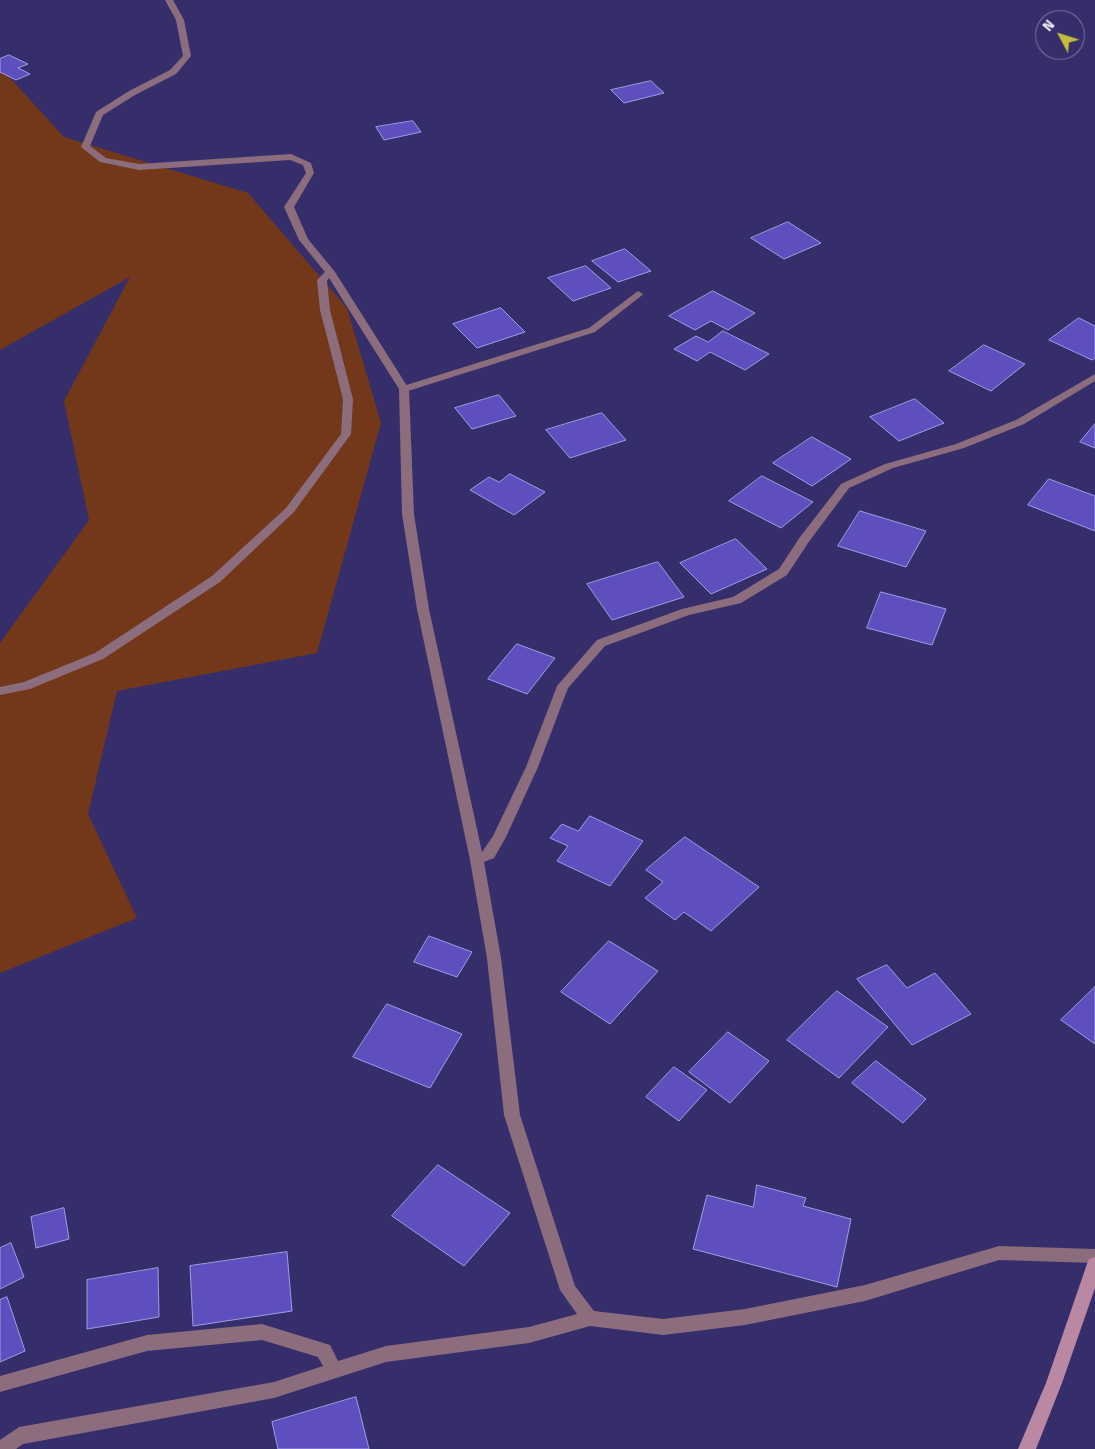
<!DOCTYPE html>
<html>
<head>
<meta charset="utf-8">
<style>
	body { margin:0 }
	#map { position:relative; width:1095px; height:1449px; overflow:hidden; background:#362e6b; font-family:"Fira Sans",sans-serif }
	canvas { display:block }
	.north { position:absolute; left:1035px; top:10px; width:50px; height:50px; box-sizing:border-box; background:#362e6b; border:1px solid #7f7aa5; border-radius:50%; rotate:310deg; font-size:14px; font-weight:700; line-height:20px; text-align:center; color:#ececfb }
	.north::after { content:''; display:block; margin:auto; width:18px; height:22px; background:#c5bc3d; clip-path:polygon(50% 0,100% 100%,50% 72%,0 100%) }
</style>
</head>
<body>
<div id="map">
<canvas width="1095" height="1449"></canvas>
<div class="north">N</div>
</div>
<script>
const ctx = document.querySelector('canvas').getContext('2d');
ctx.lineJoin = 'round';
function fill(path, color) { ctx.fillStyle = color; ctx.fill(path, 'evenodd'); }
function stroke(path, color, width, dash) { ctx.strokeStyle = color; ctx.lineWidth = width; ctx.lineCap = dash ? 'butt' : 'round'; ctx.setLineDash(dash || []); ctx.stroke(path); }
const green = new Path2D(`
	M0,70l11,9 53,58 184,56 99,115 34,115 -64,230 -200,38 -29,123 49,104 -137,55v-330l89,-123 -25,-119 66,-124 -130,73z`);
const building = new Path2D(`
	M9,55l19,9 -10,4 12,6 -14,6 -16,-8v-13z
	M651,81l13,12 -40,10 -13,-13z
	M413,121l8,11 -37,8 -8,-13z
	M788,222l33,21 -37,16 -33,-21z
	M625,249l26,22 -33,11 -26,-21z
	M586,266l25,22 -38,13 -25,-23z
	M713,291l42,22 -27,17 -17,-9 -16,9 -26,-14z
	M501,308l24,24 -48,16 -24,-24z
	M1079,318l16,8v32l-3,2 -43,-20z
	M723,331l46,23 -24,16 -35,-18 -13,9 -23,-12 22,-13 12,6z
	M984,345l41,19 -34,27 -42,-20z
	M499,395l17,21 -44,13 -17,-21z
	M915,399l29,24 -45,18 -29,-24z
	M602,413l24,27 -56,18 -24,-28z
	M1095,424v24l-15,-6z
	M812,437l39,22 -39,27 -39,-23z
	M510,474l35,18 -31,23 -44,-25 19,-13 10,5z
	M762,476l51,26 -32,26 -52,-27z
	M1049,479l46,17v35l-67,-26z
	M860,511l66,20 -20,36 -68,-21z
	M736,539l31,30 -56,25 -31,-31z
	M658,562l26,35 -72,23 -25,-36z
	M881,592l65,17 -14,36 -65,-17z
	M517,644l38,14 -28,36 -39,-15z
	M590,816l53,25 -33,45 -53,-25 11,-15 -18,-8 12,-14 16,7z
	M685,837l74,50 -48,44 -27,-19 -9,8 -30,-22 18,-16 -17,-12z
	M429,936l43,16 -15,25 -43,-15z
	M609,941l49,30 -48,53 -49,-32z
	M887,965l20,23 28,-15 36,41 -59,31 -55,-66z
	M1095,987v57l-34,-24z
	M837,991l51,36 -49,51 -52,-38z
	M387,1004l75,30 -32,54 -77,-31z
	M728,1032l41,29 -39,42 -41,-31z
	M876,1061l50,38 -23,24 -51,-40z
	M674,1067l33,23 -28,31 -33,-24z
	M438,1165l72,48 -46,53 -72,-50z
	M757,1185l49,13 -3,8 48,13 -14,68 -144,-38 14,-54 46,12z
	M64,1208l5,31 -33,9 -5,-31z
	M11,1243l13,34 -24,12v-41z
	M287,1252l5,59 -99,15 -3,-60z
	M158,1268l1,49 -72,12v-49z
	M7,1297l18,54 -25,11v-62z
	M356,1397l13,52h-91l-6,-27z`);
const lane = new Path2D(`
	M638,291l5,3 -2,2 -46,36 -187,59 -4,1 -5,-3 1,-2 189,-59z`);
const street = new Path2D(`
	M165,0h8l11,20 7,36 -15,18 -41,21 -32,20 -13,31 16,12 33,6 152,-10 20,9 3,10 -20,34 14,32 27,33 74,117 5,125 15,95 53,243 11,-16 33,-69 31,-81 40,-46 85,-31 51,-12 46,-28 21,-32 41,-53 44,-20 71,-20 60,-24 79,-46v7l-71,43 -60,24 -71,20 -44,20 -41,55 -21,32 -46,28 -52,12 -84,31 -37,42 -30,79 -32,70 -12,21 -10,4 17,96 19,157 55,171 19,25 69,8 82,-10 120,-24 134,-39 96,3v14l-96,-3 -134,41 -120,24 -82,10 -73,-9 -61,17 -143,19 -112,36 -251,46 -7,5h-16v-9l19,-13 255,-45 49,-16 -5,-9 -56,-17 -115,11 -147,41v-16l147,-41 115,-11 68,21 8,16 48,-15 143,-19 48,-13 -17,-24 -56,-175 -17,-157 -17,-98 -53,-251 -15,-95 -3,-125 -70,-111 -2,3 3,29 23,89 -2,35 -57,78 -74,70 -117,77 -73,30 -30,6v-8l24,-5 71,-29 117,-77 74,-68 55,-74 2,-35 -23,-89 -3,-30 8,-8 -26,-32 -15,-33 22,-34 -3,-8 -13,-5 -151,10 -39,-8 -19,-15 15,-35 33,-21 41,-21 13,-14 -7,-36z`);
const secondary = new Path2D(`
	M1095,1257v31l-33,95 -26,66h-18l28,-66 41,-119 2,-5z`);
fill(green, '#733719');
fill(building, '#5f4fbe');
stroke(building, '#9f9de4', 1);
fill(lane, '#8c6d7d');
fill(street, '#8c6d7d');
fill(secondary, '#ba88a3');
</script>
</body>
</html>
